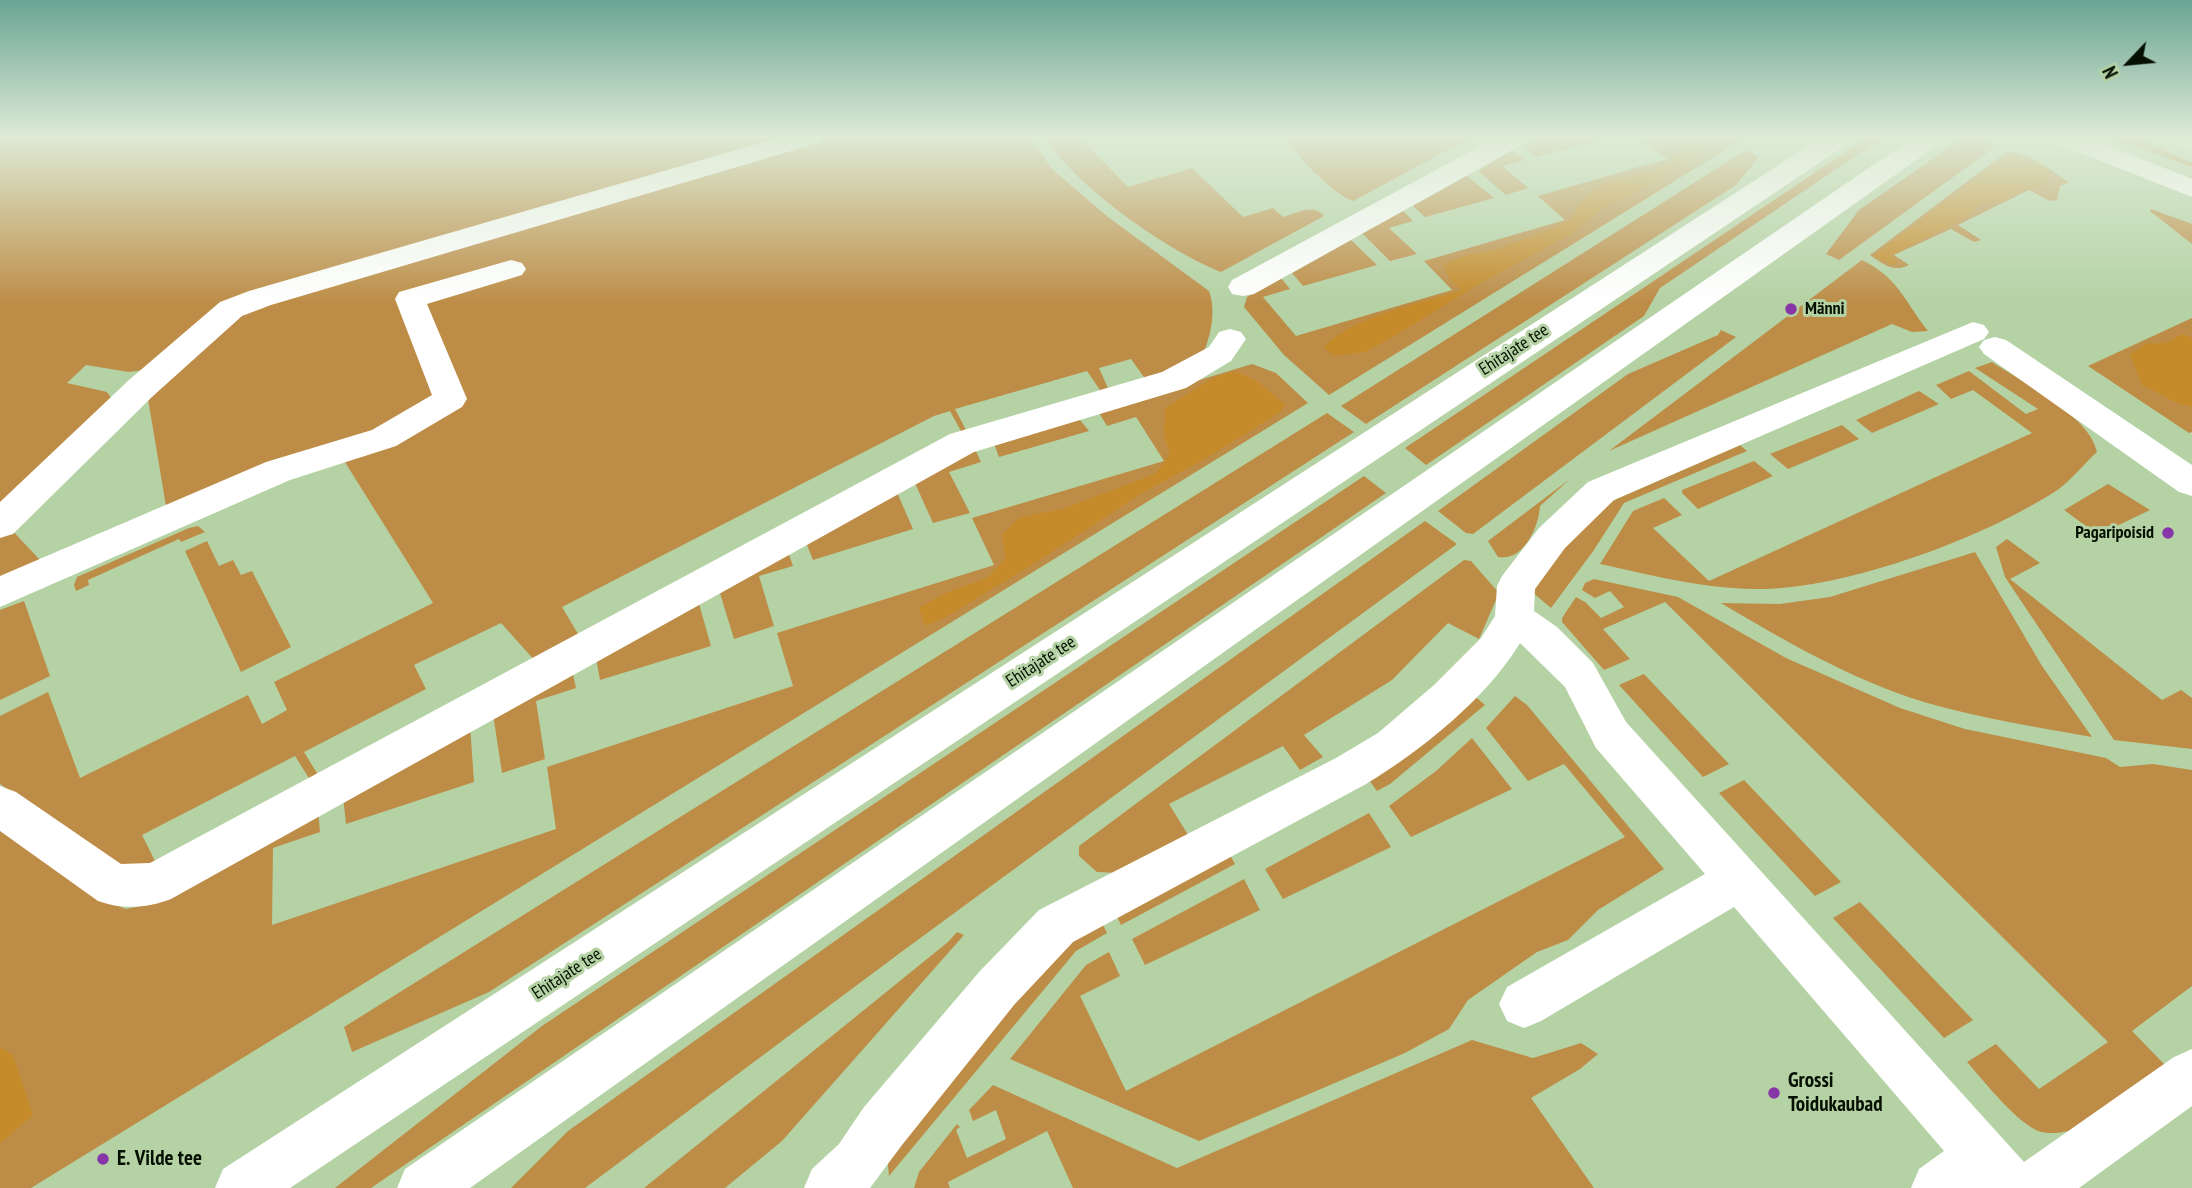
<!DOCTYPE html>
<html>
<head>
<meta charset="utf-8">
<style>
	body { margin:0 }
	#map { position:relative; width:2192px; height:1188px; overflow:hidden; background:#b5d2a5; font-family:"PT Sans Narrow",sans-serif }
	canvas { display:block }
	.north { position:absolute; left:2094px; top:28px; width:70px; height:70px; -webkit-text-stroke:5px #b5d2a5; paint-order:stroke; rotate:244deg; font-size:19px; font-weight:700; line-height:28px; text-align:center; color:#061002 }
	.north::after { content:''; display:block; margin:auto; width:24px; height:32px; background:#061002; clip-path:polygon(50% 0,100% 100%,50% 72%,0 100%) }
</style>
</head>
<body>
<div id="map">
<canvas width="2192" height="1188"></canvas>
<div class="north">N</div>
</div>
<script>
const ctx = document.querySelector('canvas').getContext('2d');
ctx.lineJoin = 'round';
function fill(path, color) { ctx.fillStyle = color; ctx.fill(path, 'evenodd'); }
function stroke(path, color, width, dash) { ctx.strokeStyle = color; ctx.lineWidth = width; ctx.lineCap = dash ? 'butt' : 'round'; ctx.setLineDash(dash || []); ctx.stroke(path); }
function drawText(font, color, halo, rows, align = 'center') {
  ctx.font = font + ' "PT Sans Narrow",sans-serif'; ctx.lineWidth = 6; ctx.setLineDash([]); ctx.textBaseline = 'middle'; ctx.strokeStyle = halo; ctx.fillStyle = color; for (const [text, x, y, turn = 0] of rows) {
    ctx.save(); ctx.translate(x, y); ctx.rotate((+turn || 0) * Math.PI / 180); ctx.textAlign = isNaN(turn) ? turn : align; if (halo) ctx.strokeText(text, 0, 0); ctx.fillText(text, 0, 0); ctx.restore();
  }
}
const green = new Path2D(`
	M0,137h792l-517,150 -131,83 -15,2 -43,-7 -19,18 40,9 7,10 -114,109z
	M833,137h197l22,32 56,48 101,74c8,21 1,50 -9,69l-54,20 -15,-21 -32,9 9,20 -8,2 -13,-19 -132,38 11,21 -5,1 -11,-20 -16,5 -372,191 19,32 -45,23 -35,-39 -87,42 12,24 -122,63 16,26 -8,5 -17,-27 -153,79 16,32 -29,8 -129,-91v-68l48,-24 32,86 168,-83 14,29 25,-14 -13,-28 159,-79 -100,-160 -166,69 -20,-119 101,-85z
	M1045,137h34l49,50 64,-19 51,49 30,-9 10,9c15,-4 30,-14 41,-1l-103,56c-53,-21 -147,-86 -176,-135z
	M1286,137h186l-119,64c-17,-5 -61,-48 -67,-64z
	M1539,137h55l4,3 -62,17 -13,-11z
	M1746,137l-417,258 -45,-40 -40,-48 3,-10 34,-19 9,11 -27,8 33,39 156,-46 -28,-29 141,-41 -27,-24 129,-37 -28,-21z
	M1868,137h16l-224,151 -16,28 -218,149 -21,-17z
	M1964,137h12l20,9 -157,114 -13,-6 33,-44z
	M2108,137h28l56,26v4z
	M1512,150l13,10 -23,6 26,22 -22,7 -28,-24z
	M1746,150l13,7 -23,28 -370,239 -25,-18z
	M2006,152c23,-1 45,19 63,30l-9,4 -3,14 -7,1 -21,-11 -71,35 23,15 -7,2 -23,-13 -57,26 15,10c-16,8 -26,-1 -39,-10z
	M1467,176l27,22 -69,19 -12,-11z
	M2151,209l41,15v20l-42,-33z
	M1403,211l10,10 -24,7 28,26 -27,7 -28,-28z
	M1351,240l26,25 -74,21 -11,-13z
	M1862,260c37,18 42,41 66,71l-16,1 -20,-8 -283,127z
	M2192,318v114l-3,1 -101,-67z
	M1721,330l15,7 -263,197 -7,-1 -28,-22 190,-137 90,-39z
	M1992,362c30,20 98,54 105,90 -12,11 -25,27 -38,37 -74,49 -217,102 -306,100 -53,-1 -102,-14 -153,-25l33,-53 31,-13 18,17 -29,13 56,53 323,-148 -59,-43 -22,9 -15,-14 33,-14 57,43 12,-5 -63,-41z
	M1252,364l24,9 32,30 -1277,785h-31v-359l104,72 22,8 25,-5 167,-95 2,23 -47,16 -1,77 284,-96 -9,-62 246,-81 -16,-53 217,-68 -22,-47 192,-57 -28,-44 -29,9 -9,-15z
	M1919,391l20,13 -67,29 -16,-13z
	M1327,413l27,19 -865,560 -137,60 -8,-25z
	M1076,415l13,16 -90,26 -6,-16z
	M1842,425l17,14 -71,30 -18,-15z
	M1740,445l7,6 -123,52 -30,47 -43,58 -19,-16 7,-16 50,-57 23,-18z
	M974,447l7,15 -32,10 21,41 -37,10 -19,-42z
	M1754,461l19,15 -75,33 -16,-16v-3z
	M1364,476l22,17 -1015,695h-36l207,-162z
	M1570,479l-30,27c-1,21 -17,56 -42,51l-10,-16z
	M2108,484l42,26 -52,25 -34,-25z
	M896,490l17,39 -100,31 -8,-20z
	M1425,521l32,23 -553,406 -319,238h-74l57,-57z
	M8,526l32,34 -40,17v-44z
	M198,526l7,6 -24,10 -2,-3 -91,41 1,5 -13,6 -2,-6 3,-8 112,-49z
	M2007,539l33,24 -30,16 152,121 19,-10 11,8v51l-78,-9 -109,-163 -9,-30z
	M207,541l12,25 14,-6 8,15 11,-4 39,76 -50,25 -56,-121z
	M787,549l6,17 -34,10 15,50 -40,13 -15,-49z
	M1975,552l67,114 50,71c-57,-10 -113,-19 -168,-35 -72,-22 -139,-61 -203,-99l59,1 50,-7z
	M1464,560l7,1 28,32 -20,46 -31,-16 -56,57 -88,55 19,22 -23,13 -17,-24 -114,58 21,34 -70,35 -23,-1 -18,-16v-10z
	M1594,579l84,18 108,61 114,50 65,21 141,29 14,9 33,-3 39,6v216l-60,45 34,35 -97,65c-10,2 -18,3 -28,1 -23,-7 -57,-51 -74,-70l29,-18 43,45 69,-47 -443,-440 -62,27 27,30 -26,11 -42,-48v-4l14,-21 9,5 16,16 23,-11 -14,-16 -15,7 -13,-8 3,-7z
	M698,600l13,46 -111,34 -4,-22z
	M24,601l26,75 -50,24v-90z
	M572,670l4,18 -40,13 9,58 -43,14 -9,-59z
	M1644,674l85,90 -26,13 -84,-92z
	M1470,692l15,13 -95,79 -13,7 -11,-15z
	M1515,696l12,9 137,164 -66,41 -30,30 -31,12 -69,48 -19,29 -44,24 -206,88 -189,-82 76,-94 23,-13 11,24 -40,20 46,95 499,-254 -61,-73 -36,17 -42,-53z
	M470,725l4,57 -128,42 -3,-28z
	M1472,738l40,51 -101,48 -22,-31 47,-35z
	M1744,780l97,102 -26,14 -96,-103z
	M1369,813l22,34 -108,52 -18,-30z
	M1226,848l9,16 -114,61 -8,-17z
	M1244,879l16,31 -115,55 -13,-26z
	M1860,902l113,118 -29,18 -111,-120z
	M1099,917l8,16 -31,18 -187,225 -2,-19 159,-201z
	M957,932l7,3 -182,206 -57,47h-81l304,-246z
	M1472,1040l61,18 48,-15 17,11 -18,15 -49,29 63,90h-521l-26,-57 -99,51 2,6h-36l5,-16 38,-48 3,3 -4,3 11,28 39,-19 -10,-29 -23,11 -4,-11 24,-25 184,83z`);
const forest = new Path2D(`
	M1688,137h37l-88,56 -30,12 -36,29 -92,50 -81,50 -33,18 -32,4 -9,-9c26,-30 99,-44 137,-57l-11,-10 -7,-16 24,-9 31,-6 74,-29c20,-58 77,-32 105,-64 5,-5 7,-13 11,-19z
	M2009,153l39,16 3,11 -9,7 -20,4 -21,10 -21,3 -10,12 -79,39 7,7 -6,3 -19,-9z
	M2183,334l9,4v69l-15,-4 -35,-18 -12,-30 15,-11 20,-1z
	M1235,371l22,10 28,24 -6,8 -74,46 -63,34 -107,70 -89,54 -21,9 -6,-18 24,-14 44,-16 18,-19 -3,-24 18,-18 42,-8 93,-35 15,-20 -6,-19 1,-27 46,-29z
	M0,1047l13,8 20,60 -33,29z`);
const minor = new Path2D(`
	M781,137h41l-4,6 -547,162 -29,11 -89,80 -140,138 -13,4v-36l129,-122 91,-78 29,-11z
	M1497,137h32l-4,6 -271,151 -11,2 -11,-2 -4,-7 4,-7z
	M2052,137h35l105,42v18l-136,-54z
	M2169,137h23v12l-19,-6z
	M511,260l11,3 4,6 -4,6 -95,29 40,95 -5,8 -66,39 -106,34 -290,127v-31l266,-114 106,-32 60,-35 -37,-96 4,-7z
	M1973,322l11,3 5,7 -5,7 -370,161 -49,48 -30,41 -1,22 23,16 36,36 33,59 398,440 150,-105 18,-8v57l-113,82h-168l8,-19 25,-18 -210,-244 -193,114 -17,7 -17,-7 -8,-17 8,-17 198,-113 -109,-126 -31,-61 -45,-44c-34,56 -98,107 -154,141l-293,158 -59,63 -112,140 -32,43h-66l8,-19 27,-25 25,-37 116,-136 59,-61 297,-152 42,-25 56,-48 47,-47 14,-22 2,-30 5,-10 37,-48 49,-46z
	M1230,329l11,3 5,7 -15,22 -45,27 -212,64 -803,447c-23,9 -49,11 -73,2l-98,-70v-45l16,6 105,72 29,-1 800,-429 212,-62 47,-25 10,-15z
	M1995,337l11,3 186,125v31l-13,-4 -195,-138 -5,-7 5,-7z`);
const secondary = new Path2D(`
	M1822,137h31l-4,6 -1559,1045h-75l8,-19z
	M1914,137h30l-4,6 -1470,1045h-73l8,-19z`);
const markers = [
	[1791,309,7,"#8636a6"],
	[2168,533,7,"#8636a6"],
	[1774,1093,7,"#8636a6"],
	[103,1159,7,"#8636a6"]
];
const poiNames = [
	["Männi",1805,309],
	["Pagaripoisid",2154,533,"right"]
];
const streetNames = [
	["Ehitajate tee",1514,350,-33],
	["Ehitajate tee",1041,662,-33],
	["Ehitajate tee",567,974,-33]
];
const nearPoinames = [
	["Grossi",1788,1081],
	["Toidukaubad",1788,1105],
	["E. Vilde tee",117,1159]
];
fill(green, '#bd8d47');
fill(forest, '#c58b2b');
fill(minor, '#fff');
fill(secondary, '#fff');
const sky = ctx.createLinearGradient(0, 0, 0, 303);
sky.addColorStop(0, '#69a493');
sky.addColorStop(0.45, '#deebd6');
sky.addColorStop(1, '#deebd600');
ctx.fillStyle = sky;
ctx.fillRect(0, 0, 2192, 303);
for (const [x, y, r, color] of markers) { const dot = new Path2D(); dot.arc(x, y, r, 0, 2 * Math.PI); ctx.fillStyle = color; ctx.fill(dot); stroke(dot, '#b5d2a5', 2.5); }
drawText('bold 18px', '#061002', '#b5d2a5', poiNames, 'left');
drawText('18px', '#061002', '#b5d2a5', streetNames);
drawText('bold 21px', '#061002', '#b5d2a5', nearPoinames, 'left');
</script>
</body>
</html>
